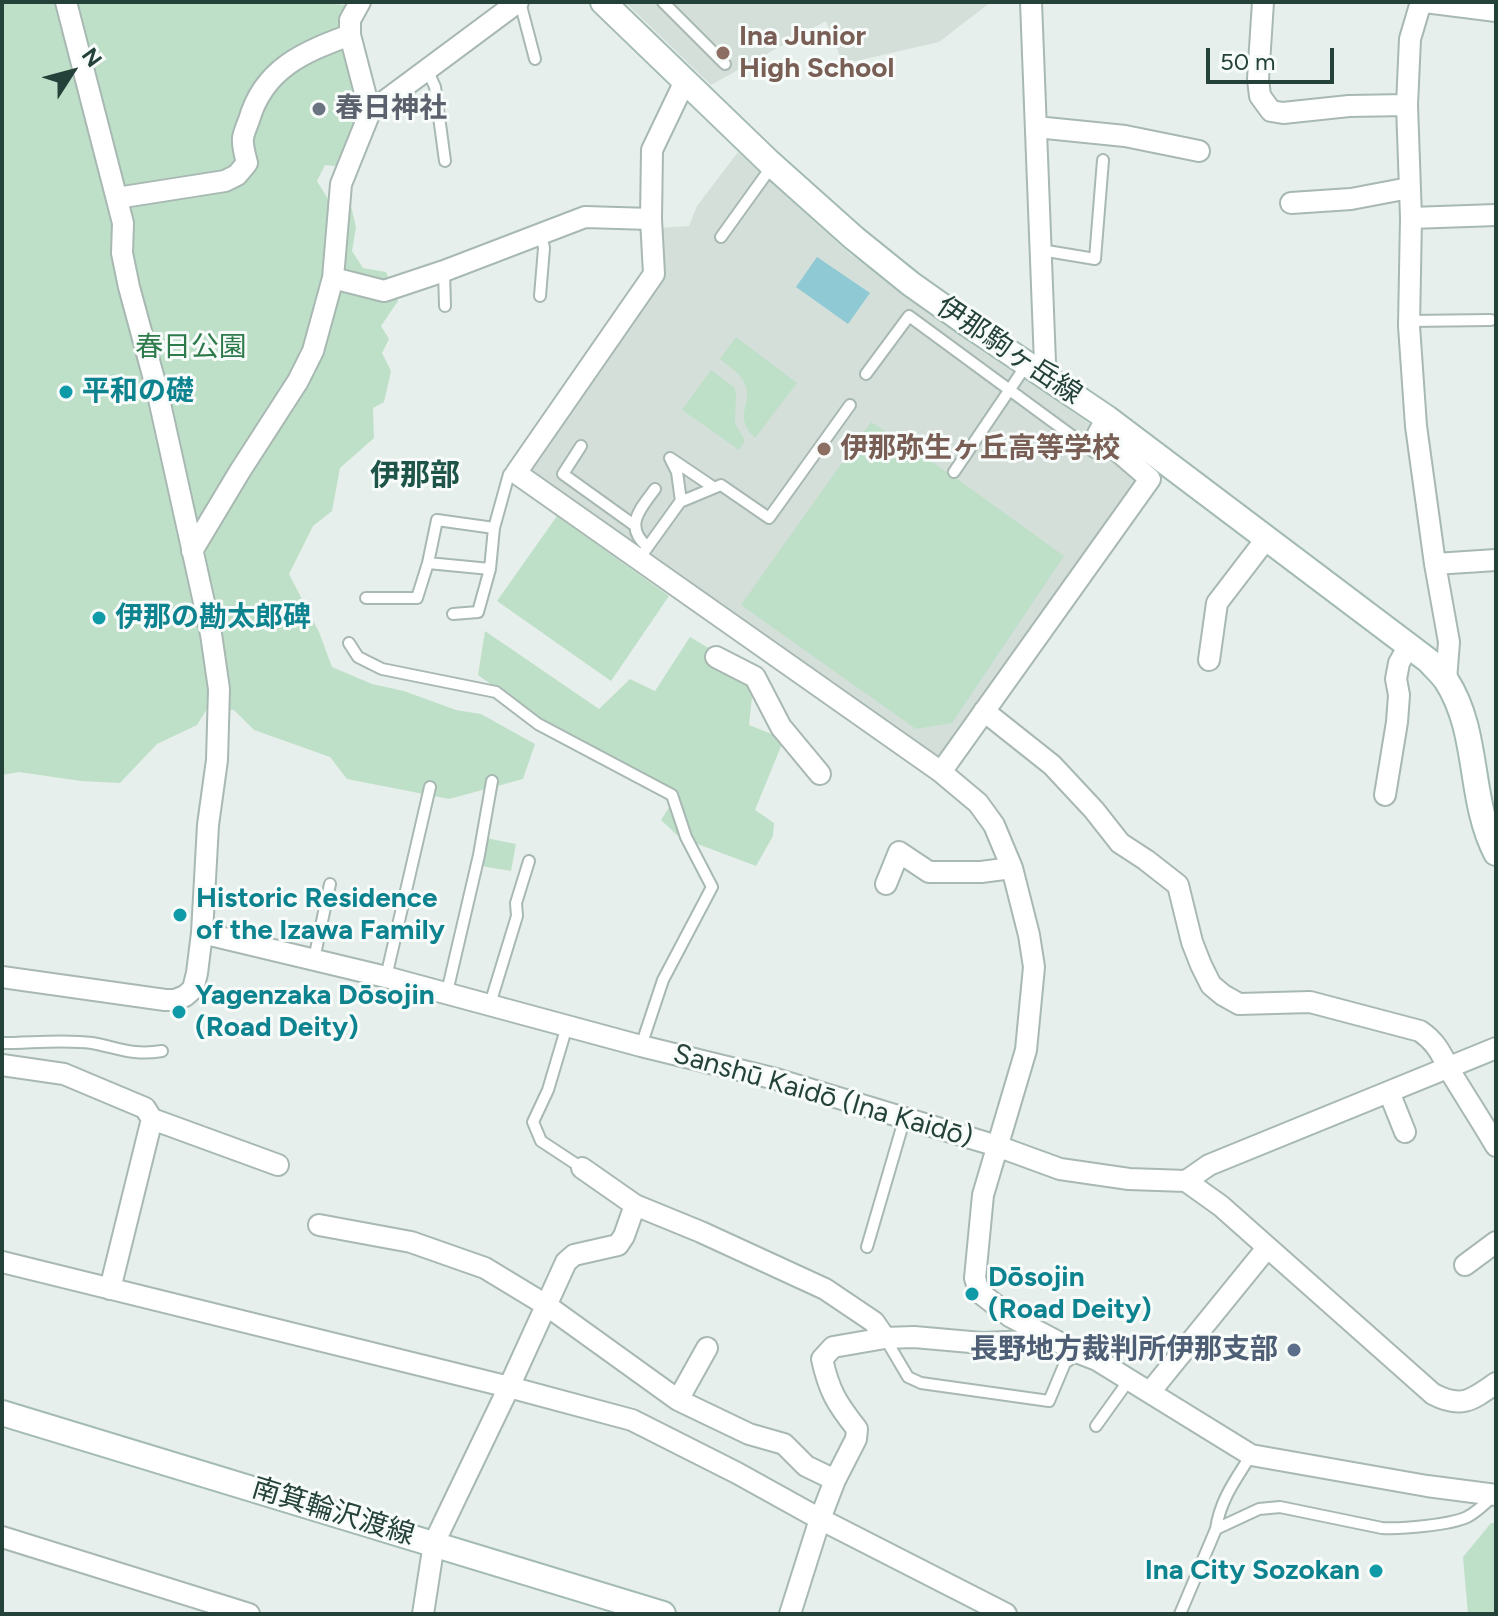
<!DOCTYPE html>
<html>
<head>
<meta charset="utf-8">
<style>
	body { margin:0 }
	#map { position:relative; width:1498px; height:1616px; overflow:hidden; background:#e6efeb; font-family:Figtree,sans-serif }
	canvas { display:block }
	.frame { position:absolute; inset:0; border:4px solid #24423a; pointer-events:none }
	.north { position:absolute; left:32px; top:32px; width:80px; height:80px; -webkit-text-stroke:6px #f7fbf9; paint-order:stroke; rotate:54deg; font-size:22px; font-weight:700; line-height:32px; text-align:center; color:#24423a }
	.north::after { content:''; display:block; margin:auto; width:28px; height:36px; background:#24423a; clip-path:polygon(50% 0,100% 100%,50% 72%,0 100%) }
	.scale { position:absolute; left:1206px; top:48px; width:128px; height:36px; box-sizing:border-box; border:4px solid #24423a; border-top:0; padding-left:10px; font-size:24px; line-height:28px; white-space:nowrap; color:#24423a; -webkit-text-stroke:6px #f7fbf9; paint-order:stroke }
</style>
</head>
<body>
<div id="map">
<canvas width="1498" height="1616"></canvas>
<div class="frame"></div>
<div class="north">N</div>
<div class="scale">50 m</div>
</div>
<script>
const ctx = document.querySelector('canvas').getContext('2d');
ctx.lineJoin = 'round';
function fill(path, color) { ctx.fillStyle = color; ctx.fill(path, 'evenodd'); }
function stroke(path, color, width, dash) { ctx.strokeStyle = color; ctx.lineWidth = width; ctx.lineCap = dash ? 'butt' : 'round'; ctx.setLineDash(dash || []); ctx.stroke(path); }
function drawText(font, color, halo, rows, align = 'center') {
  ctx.font = font + ' Figtree,"Noto Sans JP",sans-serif'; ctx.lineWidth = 6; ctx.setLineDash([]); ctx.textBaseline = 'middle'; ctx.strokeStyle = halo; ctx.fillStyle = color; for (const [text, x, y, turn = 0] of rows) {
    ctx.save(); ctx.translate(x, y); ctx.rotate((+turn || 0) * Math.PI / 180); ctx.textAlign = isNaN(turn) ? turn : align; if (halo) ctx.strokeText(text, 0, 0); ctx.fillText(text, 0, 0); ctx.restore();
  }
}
const built = new Path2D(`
	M625,2h366l-52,40 -96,22 -17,-43 -115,64z
	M738,152l112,102 244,173 49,54 -200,280 -169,-113 -234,-162 -10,-22 124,-180 2,-56 33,-2 8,-20z`);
const green = new Path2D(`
	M2,2h315l27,3 16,10 3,33 -4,106 -24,12 -10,-1 -8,16 16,26 17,-5 6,25 -4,24 11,17 23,4 12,29 -17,25 8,13 -7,14 9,18 -7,31 -11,6 1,30 -34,30 -8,43 -19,15 -24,48 30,58 13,35 40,17 32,7 52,19 25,4 54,30 -12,35 -74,20 -102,-20 -17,-22 -76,-27 -20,-20 -27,-1 -10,16 -40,19 -37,39 -39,-2 -62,-9 -17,3z
	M736,337l61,46 -42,55c-24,-23 0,-35 -11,-56 -4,-9 -16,-16 -24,-23z
	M711,370l23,17 2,6 -1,30 10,18 -6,9 -57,-40z
	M871,422l85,56 108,78 -112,167 -36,6 -175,-124z
	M557,516l112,80 -58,85 -114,-80z
	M485,631l114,78 31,-30 25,12 35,-54 22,13 -3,17 33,10 -1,6 12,4 -4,38 35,14 -29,71 19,13 -1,13 -17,30 -77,-29 -18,-17 16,-25 -139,-77 -60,-43z
	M486,838l30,6 -5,27 -30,-5z
	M1491,1523h5v91h-28l-5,-57z`);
const water = new Path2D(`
	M817,257l53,36 -22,31 -52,-37z`);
const lane = new Path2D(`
	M520,2l15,57
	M663,2l62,62
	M427,69l8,18 10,74
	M721,237l51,-71
	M1041,250l54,9 8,-99
	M444,271l1,35
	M540,296l4,-48 -3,-14
	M1409,321l82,-1
	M866,374l43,-58 185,136
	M581,446l-18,28 71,51
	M954,472l73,-108
	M681,501l-4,-29 -7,-14 43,29
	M648,547c-25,-20 -8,-38 7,-58
	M639,559l41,-57 41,-17 48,33 81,-113
	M490,569l-62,-6 9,-43 57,8
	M366,598h51l11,-35
	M453,614l25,-2 12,-43 4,-41 15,-54
	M349,643l9,14 24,12 114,23 42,32 134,71 14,42 26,50 -49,93 -22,66
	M314,959l16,-75
	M386,977l44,-190
	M447,992l32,-137 13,-74
	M490,1004l27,-88 -1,-13 13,-42
	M567,1026l-19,64 -15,32 8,19 41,27
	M2,1043c28,0 63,-4 90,0 27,5 41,13 70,8
	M867,1247l38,-130
	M885,1338l23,39 13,6 128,18 16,-38 14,-10
	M1096,1426l33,-46
	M1216,1529l43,-20 21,-2 102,21c20,1 68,-3 85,-11 10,-5 18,-13 26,-21
	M1180,1614l36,-85c4,-29 20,-50 35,-74`);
const street = new Path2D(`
	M360,2l-10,18v15l20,77
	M1031,2l14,361 5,17
	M1263,2l-5,77 2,17 11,15 12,2 66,-7 58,-1
	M1421,2l-11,37 -3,66 4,113 -2,108 7,100 19,138 14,78 -3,38
	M1425,2l71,9
	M685,81l-33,69 -1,69 3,55 -138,199 425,299 37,31 16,22 18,43 17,67 5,32 -8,83 -43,145 -8,83 4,14 32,25 68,36 18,7 154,95 176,31 69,9
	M1036,127l89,9 74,15
	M117,198l108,-17 12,-6 10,-12c-2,-8 -5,-18 -4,-25 1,-6 4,-13 6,-18 15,-52 55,-68 101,-85
	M1291,203l60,-4 58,-11
	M1411,218l85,-3
	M333,278l51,13 60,-20 141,-54 66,2
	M192,551l48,-80 58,-90 15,-30 20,-73 8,-94 29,-72 148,-110
	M1435,564l61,-4
	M716,657l39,20 26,50 39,47
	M1209,660l8,-57 49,-64
	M984,711l68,54 42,45 26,33 26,17 32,25 14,57 9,23 10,20 12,10 16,9 71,-2 110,29c19,13 22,26 33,45 14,23 29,46 43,70
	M941,772l209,-293 -52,-45 9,-16
	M1385,795l12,-73 2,-27 -3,-16 3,-16 10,-18
	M886,884l13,-32 30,20h52l31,-4
	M202,933l184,44 255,69 135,33 221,67 63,23 69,10 57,2 35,25 212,188c29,15 39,6 63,-11
	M2,977l163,23h10l10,-4 8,-7 4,-16 5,-40 6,-108 9,-65 2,-71 -8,-55 -54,-244 -28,-103 -7,-34 1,-30 -57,-221
	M2,1065l62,9 81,34 7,11 126,46
	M1389,1092l16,40
	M582,1168l53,37
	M1186,1181l23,-16 287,-117
	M319,1225l92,17 74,26 61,37 132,95 29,-52
	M2,1262l507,125 123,33 105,53 83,46 186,95
	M1465,1265l31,-23
	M110,1289l42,-170
	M1150,1392l117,-144
	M678,1400l71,34 35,10 22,22 29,14
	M2,1537l247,77
	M423,1614l11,-71 75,-156 57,-125 8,-7 44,-10 6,-9 11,-31 66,27 124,57 49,33 11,16 29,-1 68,6 72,-3
	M790,1614l30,-95 15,-39 21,-41 1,-10c-20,-25 -28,-38 -35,-70l11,-12 52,-9`);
const secondary = new Path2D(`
	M603,2l166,160 85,76 57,46 58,41 138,93 322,243c5,6 12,12 17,19 34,52 22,119 50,173
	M2,1413l661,201`);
const markers = [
	[723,53,8,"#8d6e63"],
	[319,109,8,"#6b7280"],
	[66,392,8,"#0f9aa8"],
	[824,449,8,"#8d6e63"],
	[99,618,8,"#0f9aa8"],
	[180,915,8,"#0f9aa8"],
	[179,1012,8,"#0f9aa8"],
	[972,1294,8,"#0f9aa8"],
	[1294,1350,8,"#5c6f8a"],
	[1376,1571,8,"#0f9aa8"]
];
const educationNames = [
	["Ina Junior",739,37],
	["High School",739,69],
	["伊那弥生ヶ丘高等学校",840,449]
];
const worshipNames = [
	["春日神社",335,109]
];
const parkNames = [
	["春日公園",191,348]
];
const streetNames = [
	["伊那駒ヶ岳線",1009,351,34],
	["Sanshū Kaidō (Ina Kaidō)",823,1096,16],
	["南箕輪沢渡線",333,1512,17]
];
const cultureNames = [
	["平和の礎",82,392],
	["伊那の勘太郎碑",115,618],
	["Historic Residence",196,899],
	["of the Izawa Family",196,931],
	["Yagenzaka Dōsojin",195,996],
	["(Road Deity)",195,1028],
	["Dōsojin",988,1278],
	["(Road Deity)",988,1310],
	["Ina City Sozokan",1360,1571,"right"]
];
const serviceNames = [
	["長野地方裁判所伊那支部",1278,1350]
];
const neighbourhoodNames = [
	["伊那部",415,476]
];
fill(built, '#d4dfda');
fill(green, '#bfe0c8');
fill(water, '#8ec9d4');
stroke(lane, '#a8b8b2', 14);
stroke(street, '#a8b8b2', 24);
stroke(secondary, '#a4bbb3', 28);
stroke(lane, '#fff', 10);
stroke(street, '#fff', 20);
stroke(secondary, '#fff', 24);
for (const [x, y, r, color] of markers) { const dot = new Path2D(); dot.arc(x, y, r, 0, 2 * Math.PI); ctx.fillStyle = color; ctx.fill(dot); stroke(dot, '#f7fbf9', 3); }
drawText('bold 28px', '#785e54', '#f7fbf9', educationNames, 'left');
drawText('bold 28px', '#5b616d', '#f7fbf9', worshipNames, 'left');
drawText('28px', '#2d7a4b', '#f7fbf9', parkNames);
drawText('28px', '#24423a', '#f7fbf9', streetNames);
drawText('bold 28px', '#0d838f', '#f7fbf9', cultureNames, 'left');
drawText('bold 28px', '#4e5e75', '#f7fbf9', serviceNames, 'right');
drawText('bold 30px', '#1f5548', '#f7fbf9', neighbourhoodNames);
</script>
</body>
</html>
